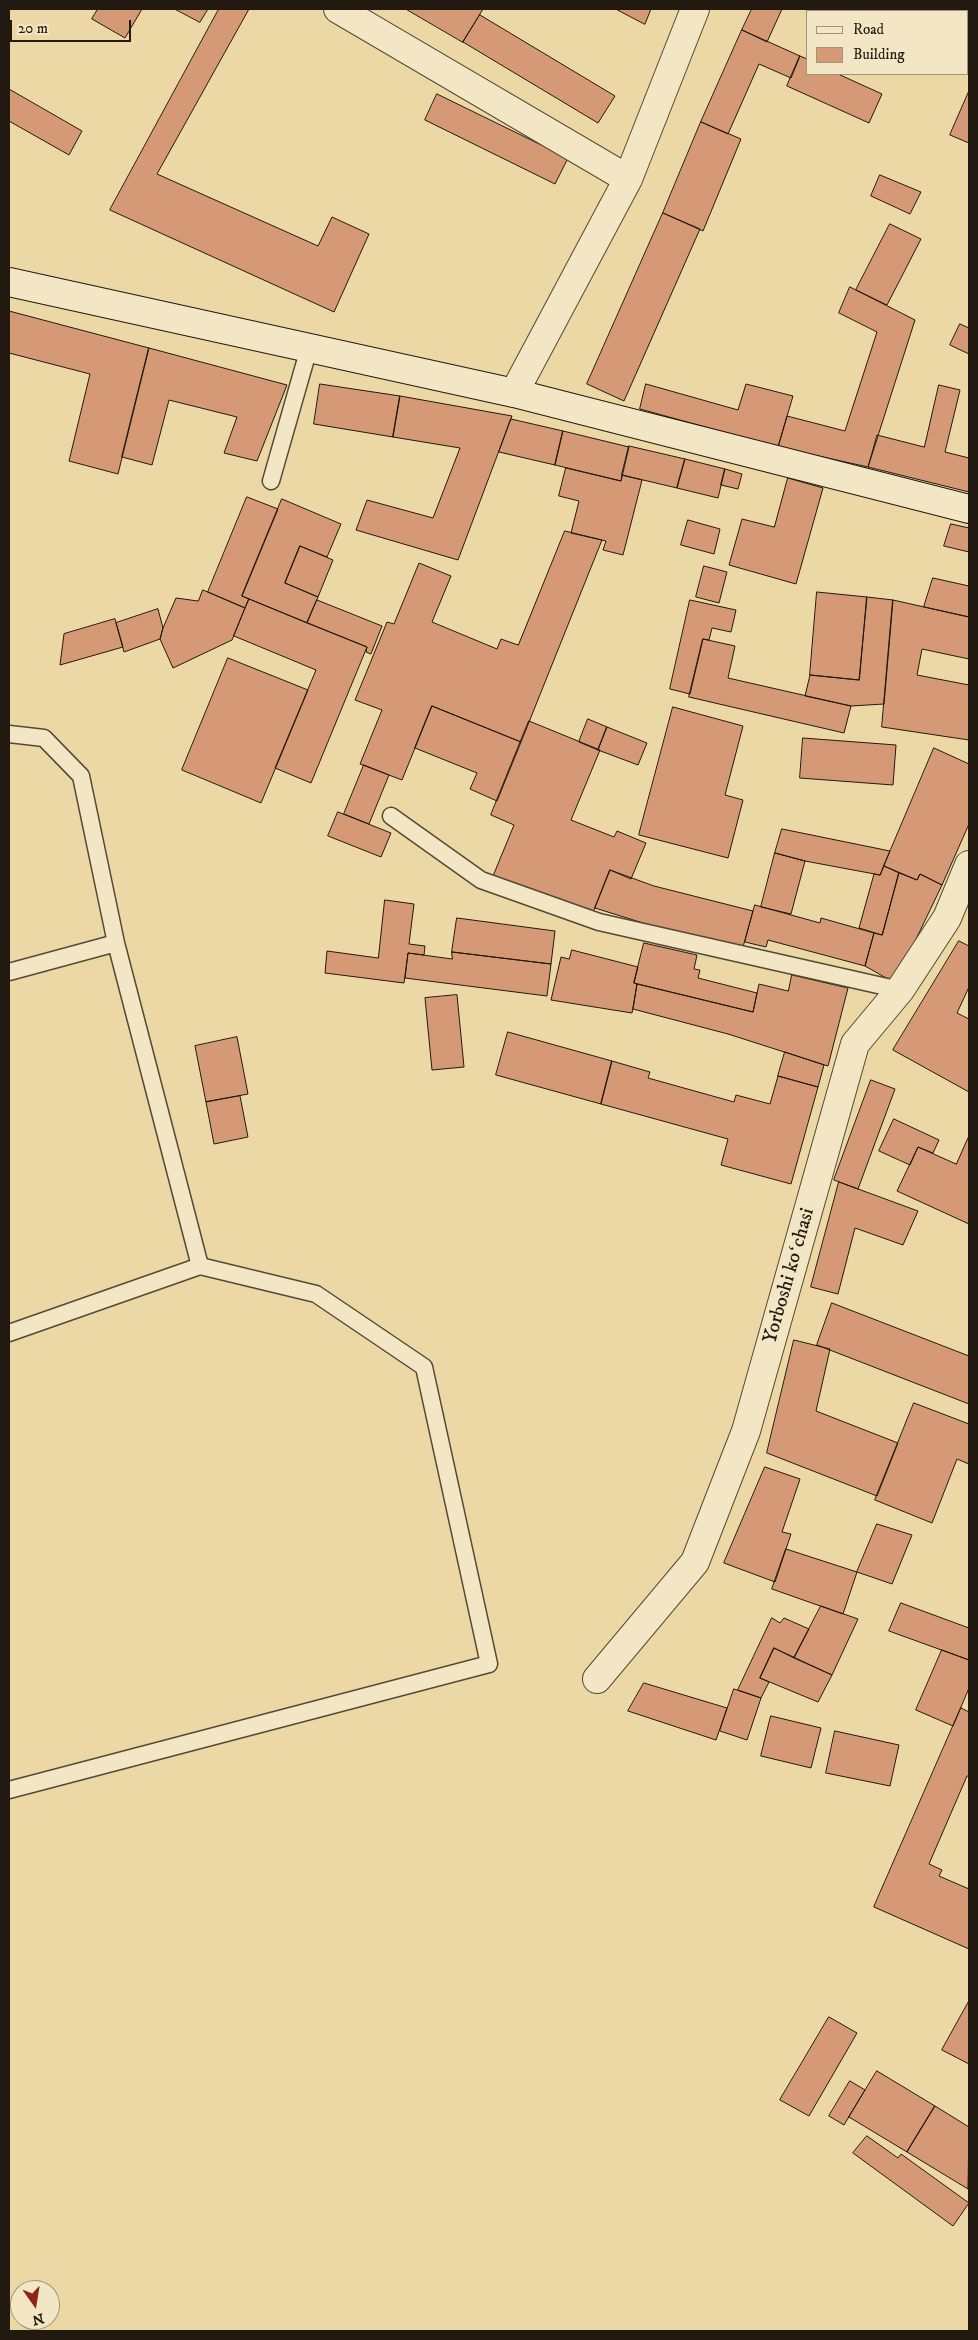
<!DOCTYPE html>
<html>
<head>
<meta charset="utf-8">
<style>
	body { margin:0 }
	#map { position:relative; width:978px; height:2340px; overflow:hidden; background:#ecd8a5; font-family:"IM FELL DW Pica",serif }
	canvas { display:block }
	.frame { position:absolute; inset:0; border:10px solid #221911; pointer-events:none }
	.legend { position:absolute; left:806px; top:10px; width:162px; height:65px; box-sizing:border-box; background:#f3e6c4; border:1px solid #9f947c; margin:0; padding:6px 9px; list-style:none; font-size:15px; color:#221911 }
	.legend li { display:flex; align-items:center; gap:10px; height:25px }
	.legend b { width:25px; border:1px solid #9f947c }
	.north { position:absolute; left:10px; top:2280px; width:50px; height:50px; box-sizing:border-box; background:#f3e6c4; border:1px solid #9f947c; border-radius:50%; rotate:167deg; font-size:14px; font-weight:700; line-height:20px; text-align:center; color:#221911 }
	.north::after { content:''; display:block; margin:auto; width:18px; height:22px; background:#8f2418; clip-path:polygon(50% 0,100% 100%,50% 72%,0 100%) }
	.scale { position:absolute; left:10px; top:20px; width:121px; height:22px; box-sizing:border-box; border:2px solid #221911; border-top:0; padding-left:6px; font-size:15px; line-height:18px; white-space:nowrap; color:#221911; -webkit-text-stroke:4px #f3e6c4; paint-order:stroke }
</style>
</head>
<body>
<div id="map">
<canvas width="978" height="2340"></canvas>
<div class="frame"></div>
<ul class="legend">
<li><b style="height:6px;background:#f3e6c4"></b>Road</li>
<li><b style="height:14px;background:#d69976"></b>Building</li>
</ul>
<div class="north">N</div>
<div class="scale">20 m</div>
</div>
<script>
const ctx = document.querySelector('canvas').getContext('2d');
ctx.lineJoin = 'round';
function fill(path, color) { ctx.fillStyle = color; ctx.fill(path, 'evenodd'); }
function stroke(path, color, width, dash) { ctx.strokeStyle = color; ctx.lineWidth = width; ctx.lineCap = dash ? 'butt' : 'round'; ctx.setLineDash(dash || []); ctx.stroke(path); }
function drawText(font, color, halo, rows, align = 'center') {
  ctx.font = font + ' "IM FELL DW Pica",serif'; ctx.lineWidth = 4; ctx.setLineDash([]); ctx.textBaseline = 'middle'; ctx.strokeStyle = halo; ctx.fillStyle = color; for (const [text, x, y, turn = 0] of rows) {
    ctx.save(); ctx.translate(x, y); ctx.rotate((+turn || 0) * Math.PI / 180); ctx.textAlign = isNaN(turn) ? turn : align; if (halo) ctx.strokeText(text, 0, 0); ctx.fillText(text, 0, 0); ctx.restore();
  }
}
const building = new Path2D(`
	M98,9h44l-17,29 -33,-19z
	M175,9h33l-8,13z
	M219,9h30l-92,165 161,72 14,-29 37,17 -35,78 -224,-102z
	M406,9h77l-20,33z
	M616,9h35l-6,15z
	M752,9h30l-15,33 -25,-12z
	M844,9h54l6,2h-54z
	M927,9h30l5,2h-36z
	M967,13l2,1v32l-2,-2z
	M480,15l135,81 -17,27 -135,-81z
	M742,30l58,26 -9,22 -32,-14 -31,70 -27,-12z
	M800,56l7,3v15h31l44,20 -13,29 -82,-37z
	M9,89l73,42 -13,24 -60,-34z
	M969,91v52l-19,-8z
	M437,94l131,64 -13,26 -130,-64z
	M701,122l40,17 -38,92 -40,-18z
	M880,175l41,17 -11,22 -39,-18z
	M663,213l37,16 -76,172 -37,-17z
	M890,224l31,15 -34,66 -31,-15z
	M850,287l65,33 -47,147 -90,-20 9,-31 58,15 32,-99 -38,-19z
	M9,311l140,37 -31,126 -49,-13 21,-87 -81,-21z
	M960,324l9,4v26l-19,-9z
	M149,348l138,37 -30,76 -33,-8 13,-36 -68,-17 -17,65 -30,-8z
	M320,384l80,12 -7,41 -79,-13z
	M646,384l92,26 8,-26 47,12 -15,51 -138,-38z
	M939,385l21,5 -15,62 24,6v34l-101,-25 9,-32 47,12z
	M400,396l112,20 -54,144 -102,-30 11,-30 66,18 27,-70 -67,-11z
	M511,419l52,12 -8,34 -56,-13z
	M563,431l66,16 -8,34 -66,-16z
	M629,446l56,13 -8,29 -55,-13z
	M685,459l40,10 -7,29 -41,-10z
	M566,468l55,13 1,-6 20,5 -19,75 -20,-5 3,-9 -35,-8 8,-32 -20,-5z
	M725,469l17,5 -4,15 -17,-4z
	M788,478l35,10 -27,96 -67,-19 13,-46 32,8z
	M247,497l31,12 -36,87 7,3 -4,9 -37,-16z
	M282,499l59,25 -14,33 -27,-11 -15,37 33,14 -11,26 -65,-27z
	M688,520l32,9 -6,25 -33,-9z
	M951,524l18,4v24l-25,-6z
	M565,531l37,9 -81,202 -89,-36 -30,74 -42,-16 22,-54 -27,-10 32,-78 7,2 25,-61 32,13 -19,46 65,27 4,-10 17,6z
	M300,546l33,14 -15,37 -33,-14z
	M704,566l23,6 -8,31 -23,-6z
	M933,578l36,8v31l-45,-10z
	M203,590l42,18 -13,32 -59,28 -13,-29 3,-11 13,-30 22,3z
	M817,592l50,5 -8,83 -49,-5z
	M867,597l26,3 -9,104 -33,2 -46,-10 5,-21 49,5z
	M249,599l118,48 -56,136 -36,-15 41,-98 -82,-34z
	M317,600l65,26 -11,28 -5,-2 1,-5 -60,-24z
	M690,600l46,10 -5,22 -19,-4 -3,12 -6,-1 -13,55 -20,-5z
	M893,600l76,17v42l-47,-10 -5,26 52,10v55l-87,-13z
	M158,609l5,19 -3,11 -36,13 -8,-29z
	M115,619l8,28 -63,18 4,-31z
	M703,639l32,7 -7,32 123,28 -7,27 -155,-36z
	M228,658l80,32 -47,113 -79,-33z
	M432,706l89,36 -24,59 -27,-12 7,-16 -62,-25z
	M673,707l70,19 -18,69 18,5 -15,58 -89,-23z
	M588,719l19,8 -9,23 -19,-8z
	M529,721l71,29 -29,70 43,17 3,-6 29,12 -15,36 -21,-9 -18,45 -99,-39 21,-51 -23,-10z
	M607,727l40,16 -9,22 -40,-15z
	M803,738l93,7 -3,40 -93,-7z
	M934,748l35,16v60l-27,61 -22,-11 -3,6 -33,-14z
	M364,765l25,10 -20,49 -25,-10z
	M338,812l53,21 -10,24 -53,-21z
	M782,829l108,22 -10,24 -75,-14 -30,-8z
	M775,853l30,8 -14,53 -30,-7z
	M884,866l15,7 -17,62 -23,-7 15,-54 6,1z
	M610,870l44,16 99,25 -10,36 -100,-24 -48,-15z
	M899,873l18,7 3,-6 22,11 -47,98 -30,-17 9,-33 8,2z
	M385,900l29,4 -5,40 16,2 -1,9 -16,-2 -4,30 -79,-10 2,-22 51,7z
	M755,905l65,18 1,-5 53,15 -9,33 -97,-26 -2,7 -21,-5z
	M457,918l98,13 -4,33 -99,-12z
	M959,941l10,5v41l-12,26 12,6v73l-76,-42z
	M644,943l53,12 -3,14 6,1 -2,8 59,15 -4,19 -119,-29z
	M572,950l66,17 -4,16 3,1 -5,29 -81,-13 10,-43 8,2z
	M452,952l99,12 -4,32 -142,-18 3,-25 44,6z
	M792,975l56,13 -20,78 -100,-32 -95,-25 4,-25 116,28 6,-28 29,7z
	M457,995l7,72 -32,3 -7,-72z
	M508,1032l104,29 -11,43 -105,-29z
	M237,1037l11,57 -42,8 -11,-56z
	M785,1052l39,13 -6,22 -40,-11z
	M612,1061l38,11 -2,6 86,24 2,-7 34,9 8,-28 40,11 -27,97 -70,-19 7,-26 -127,-35z
	M871,1080l24,9 -37,100 -24,-9z
	M240,1096l8,41 -34,7 -8,-42z
	M894,1119l45,21 -6,13 -15,-6 -8,18 -31,-14z
	M969,1136v88l-72,-33 21,-44 38,17z
	M839,1182l79,29 -15,34 -48,-17 -17,66 -27,-7z
	M832,1303l137,53v48l-152,-59z
	M794,1340l36,9 -14,62 82,32 -21,53 -110,-43z
	M914,1403l55,21v40l-12,-5 -25,64 -57,-23z
	M765,1467l35,12 -18,53 9,2 -16,48 -51,-19z
	M877,1524l35,11 -20,49 -35,-12z
	M786,1549l71,23 -14,42 -71,-25z
	M901,1603l68,25v32l-80,-29z
	M821,1606l37,13 -26,56 -38,-17z
	M772,1618l8,5 4,-5 25,11 -15,29 -20,-10 -14,30 9,4 -8,16 -23,-8z
	M774,1648l58,27 -14,27 -58,-24z
	M942,1650l27,10v28l-16,38 -37,-16z
	M644,1683l83,25 -11,32 -88,-29z
	M734,1689l27,9 -14,42 -27,-9z
	M961,1708l8,4v64h-2l-38,88 13,6 -3,6 30,13v60l-95,-42z
	M771,1716l50,12 -10,40 -50,-12z
	M835,1731l64,14 -9,41 -64,-13z
	M969,2001v63l-27,-14z
	M829,2017l28,16 -48,83 -29,-16z
	M877,2071l58,35 -28,46 -58,-35z
	M850,2081l15,9 -21,35 -15,-9z
	M935,2106l34,21 -1,62 -61,-37z
	M867,2136l31,22 3,-4 68,49 -16,23 -100,-73z`);
const service = new Path2D(`
	M271,481l38,-133
	M9,734l35,4 37,38 35,167
	M391,816l90,64 118,42 301,68
	M9,972l107,-29 84,323
	M9,1333l191,-67 116,28 108,73 65,297 -480,126`);
const minor = new Path2D(`
	M338,9l290,170
	M514,393l114,-214 67,-170
	M597,1679l98,-117 51,-131 109,-387 45,-54 47,-72 22,-53`);
const secondary = new Path2D(`
	M9,282l505,111 455,116`);
const streetNames = [
	["Yorboshi koʻchasi",790,1276,-74]
];
fill(building, '#d69976');
stroke(building, '#221911', 1);
stroke(service, '#544936', 19);
stroke(minor, '#544936', 30);
stroke(secondary, '#221911', 30);
stroke(service, '#f3e6c4', 16);
stroke(minor, '#f3e6c4', 28);
stroke(secondary, '#f3e6c4', 28);
drawText('20px', '#221911', '#f3e6c4', streetNames);
</script>
</body>
</html>
